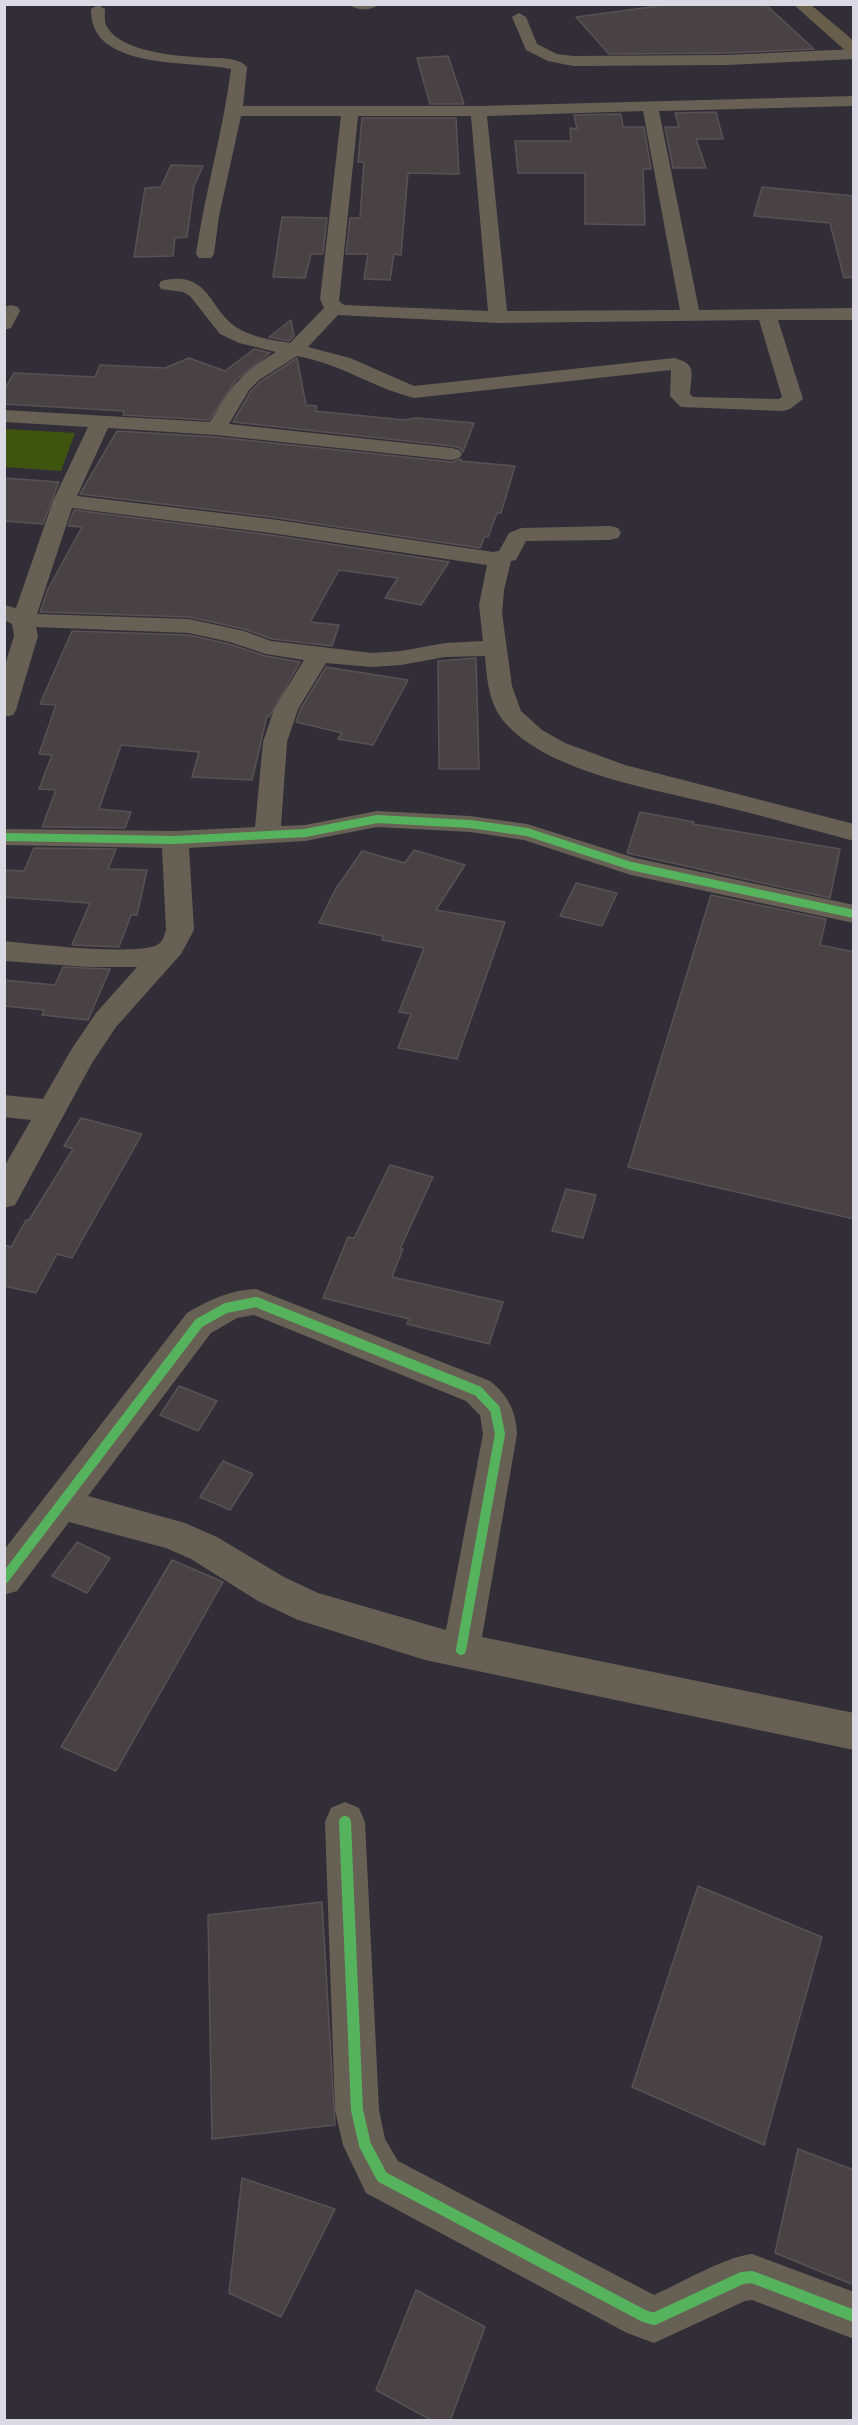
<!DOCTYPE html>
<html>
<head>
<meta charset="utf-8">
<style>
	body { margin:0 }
	#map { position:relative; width:858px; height:2425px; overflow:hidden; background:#312e38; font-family:Karla,sans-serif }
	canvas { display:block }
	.frame { position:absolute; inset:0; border:6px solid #dbd9e3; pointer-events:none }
</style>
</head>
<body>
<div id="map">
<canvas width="858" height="2425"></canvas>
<div class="frame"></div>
</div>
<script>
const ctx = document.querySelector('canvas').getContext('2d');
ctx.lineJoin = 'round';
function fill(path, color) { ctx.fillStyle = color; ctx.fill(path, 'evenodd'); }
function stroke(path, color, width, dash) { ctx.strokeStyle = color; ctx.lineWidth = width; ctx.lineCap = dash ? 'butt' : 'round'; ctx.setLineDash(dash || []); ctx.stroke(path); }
const green = new Path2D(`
	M4,429h1l70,4 -14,38 -56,-4z`);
const building = new Path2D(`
	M673,4h92l49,45 -87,4 -118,1 -33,-37z
	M448,56l16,48h-34l-13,-46z
	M716,112l7,27h-27l10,29h-33l-8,-41h14l-4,-14z
	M621,114l2,13h21l7,42h-8l2,56 -60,-1v-51h-67l-3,-32h56l-1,-13 7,1 -3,-14z
	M362,118h94l3,56 -51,-1 -7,82 -7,-1 -4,26 -26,-1 4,-25h-22l4,-36h10l4,-56h-6z
	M171,165l32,1 -9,20 -7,51 -12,1 -2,18 -39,1 11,-69 16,-1z
	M762,187l92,9v81l-10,1 -14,-55 -76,-7z
	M282,217l45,1 -4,36h-12l-6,24 -32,-1z
	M291,320l3,16 -5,5 -20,-4z
	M254,349l16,4 -34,27 -27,40 -86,-5 1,-4 -120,-7v-14l10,-17 81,4 5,-12 65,3 24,-10 36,13z
	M297,358l9,47 11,1 -2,5 90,9 11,-2 58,5 -11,29 -3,-4 -8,-2 -219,-24 18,-31 9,-9z
	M117,431l99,6 236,25 9,-3 -1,2 55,5 -14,47h-4l-9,24 -3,-1 -5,12 -209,-31 -191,-23z
	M4,478l55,4 -16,42 -39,-3z
	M74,510l197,25 178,27 -28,43 -36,-7 13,-20 -59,-8 -29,52 29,3 -7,21 -60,-7 -28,-10 -55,-12 -149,-5 8,-23 34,-62 -14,-1z
	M72,631l117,4 40,9 37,12 34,6 -31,55 -2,-1 -15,64 -60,-3 7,-25 -78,-7 -22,64 32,3 -6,16 -83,-1 14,-37 -17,-1 13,-34 -13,-1 17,-49 -16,-1z
	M476,658l3,111h-40l-1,-108z
	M326,667l82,13 -35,65 -35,-6 4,-6 -46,-11 4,-12z
	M640,812l54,10 -1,2 147,25 -10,49 -203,-45z
	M34,848l82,1 -8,20 39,1 -10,45h-6l-12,32 -47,-2 18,-42 -85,-6 -1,-27 20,1z
	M414,850l51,15 -29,45 69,12 -48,137 -59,-11 13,-34 -12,-2 25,-64 -42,-8 1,-4 -64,-13 16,-33 27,-39 43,12z
	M576,883l41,10 -15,33 -42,-10z
	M711,895l115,24 -6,26 34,7v267l-226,-52z
	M63,967l47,2 -22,51 -46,-5 2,-5 -40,-4v-26l51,5z
	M81,1118l61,16 -70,124 -15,-4 -21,39 -32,-7v-41l7,2 15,-27h3l44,-71 -9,-3z
	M390,1165l43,12 -33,72h3l-11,28 111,25 -14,42 -82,-20 2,-5 -86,-21 25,-61 6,1z
	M566,1189l30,6 -13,43 -31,-7z
	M179,1386l38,15 -19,30 -38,-16z
	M223,1461l30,13 -23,36 -30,-13z
	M77,1542l33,16 -23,35 -35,-17z
	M172,1560l51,22 -107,189 -55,-24z
	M698,1886l124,51 -58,208 -132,-58z
	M322,1902l13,223 -123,14 -4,-224z
	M798,2149l56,21v115l-79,-32z
	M242,2178l93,31 -54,108 -52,-24z
	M416,2290l69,37 -35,94h-17l-57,-31z`);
const street = new Path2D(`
	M349,4h30c-7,7 -23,7 -30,0z
	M98,5l7,4c0,6 -1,13 2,18 15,26 73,29 100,31 13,0 31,-1 40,9l-4,39h236l375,-10v10l-195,5 40,199 155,-2v12h-76l25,79 -13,10 -7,2 -102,-4 -11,-11 1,-26 -257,28c-43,-11 -72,-34 -117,-42l-38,24 -10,10 -20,34 223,24 7,2 3,4 -3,4 -7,2 -236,-25 -108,-7 -31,68 194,23 222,33 6,-1 10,-18 12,-5 89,-2 8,2 3,5 -3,5 -8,2 -84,1 -10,19 -5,1 -7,29 -2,23 10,73 9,25 21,19 23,13 60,22 229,59v17c-42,-11 -83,-23 -124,-33 -65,-17 -173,-32 -221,-81 -20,-19 -22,-46 -24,-71l-40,1 -44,8 -29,2 -46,-4 -28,46 -11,33 -6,84 24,-1 72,-14 93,5 57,8 108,34 219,47v18l-223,-48 -107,-35 -54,-8 -93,-5 -72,14 -116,7 5,82 -13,24 -65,73 -24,36 -77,142 -11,3v-41l27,-47 -27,-3v-22l39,4 28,-49 25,-37 41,-46h-49l-84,-6v-20c29,3 131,15 153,4 6,-3 7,-9 9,-15l-4,-82 -158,-3v-16l171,2 80,-4 8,-85 11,-33 30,-49 -38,-6 -36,-12 -41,-9 -153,-6 2,9 -22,74 -3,5 -9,2v-49l10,-32 -2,-12 -8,-4v-15l12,3 37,-107 35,-74 -84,-5v-12l206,12c23,-38 28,-46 66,-70l-37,-9 -19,-9 -30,-38 -7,-4 -22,-3 -2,-4 2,-4c48,-12 47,27 75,46 15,10 36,13 54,16l34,-35 -4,-9 21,-183h-100l-22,100 -5,38 -3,4h-12l-3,-4c9,-62 27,-122 35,-185 -40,-9 -142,2 -140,-60zM643,111l37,199 -173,1 -20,-195zM358,116h113l17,195 -144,-6 -5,-4zM338,315l160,8 261,-3 23,77 -3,2 -86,-2 -3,-3c1,-20 8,-30 -16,-36l-260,28 -64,-28 -42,-11zM72,508l199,25 216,32 -8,40 4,36 -38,2 -44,8 -29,2 -101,-12 -27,-10 -55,-12 -152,-5z
	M519,13l7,4 11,27 20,10 16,2 154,-1 127,-6v10l-127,6 -154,1 -25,-5 -22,-11 -14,-33z
	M11,305l7,2 2,4 -9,17 -7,2v-23z
	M256,1289l234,92c18,14 26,30 27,53l-35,203 372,76v37l-429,-90 -127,-40 -40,-19 -67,-42 -25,-11 -97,-26 -52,69 -13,4v-45l183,-237c21,-13 44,-23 69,-24zM254,1315l212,86 14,14 3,19 -37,196 -128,-37 -34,-16 -67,-40 -32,-14 -97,-27 123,-163 26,-15z
	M345,1802l14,6 6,14 14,288 6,29 13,22 256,134c27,-12 70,-38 98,-41l102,38v47l-102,-39 -7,1 -91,42 -27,-10 -261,-140 -23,-48 -8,-35 -10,-288 6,-14z`);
const primary = new Path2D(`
	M793,4h17l44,37v14l-6,-2z`);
const cyclewayFar2 = new Path2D(`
	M4,837l171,3 130,-7 72,-14 93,5 57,8 104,34 223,48`);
const cyclewayFar1 = new Path2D(`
	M4,1579l195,-256 27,-15 30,-6 222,89 17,18 5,25 -39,216`);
const cycleway = new Path2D(`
	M345,1822l12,288 8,35 17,32 262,139 10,3 88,-41 10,-1 102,39`);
fill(green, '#3f540f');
fill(building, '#484245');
stroke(building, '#575254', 1.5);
fill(street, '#676155');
fill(primary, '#675e4c');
stroke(cyclewayFar2, '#56b35d', 8);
stroke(cyclewayFar1, '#56b35d', 10);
stroke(cycleway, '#56b35d', 12);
</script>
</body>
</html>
